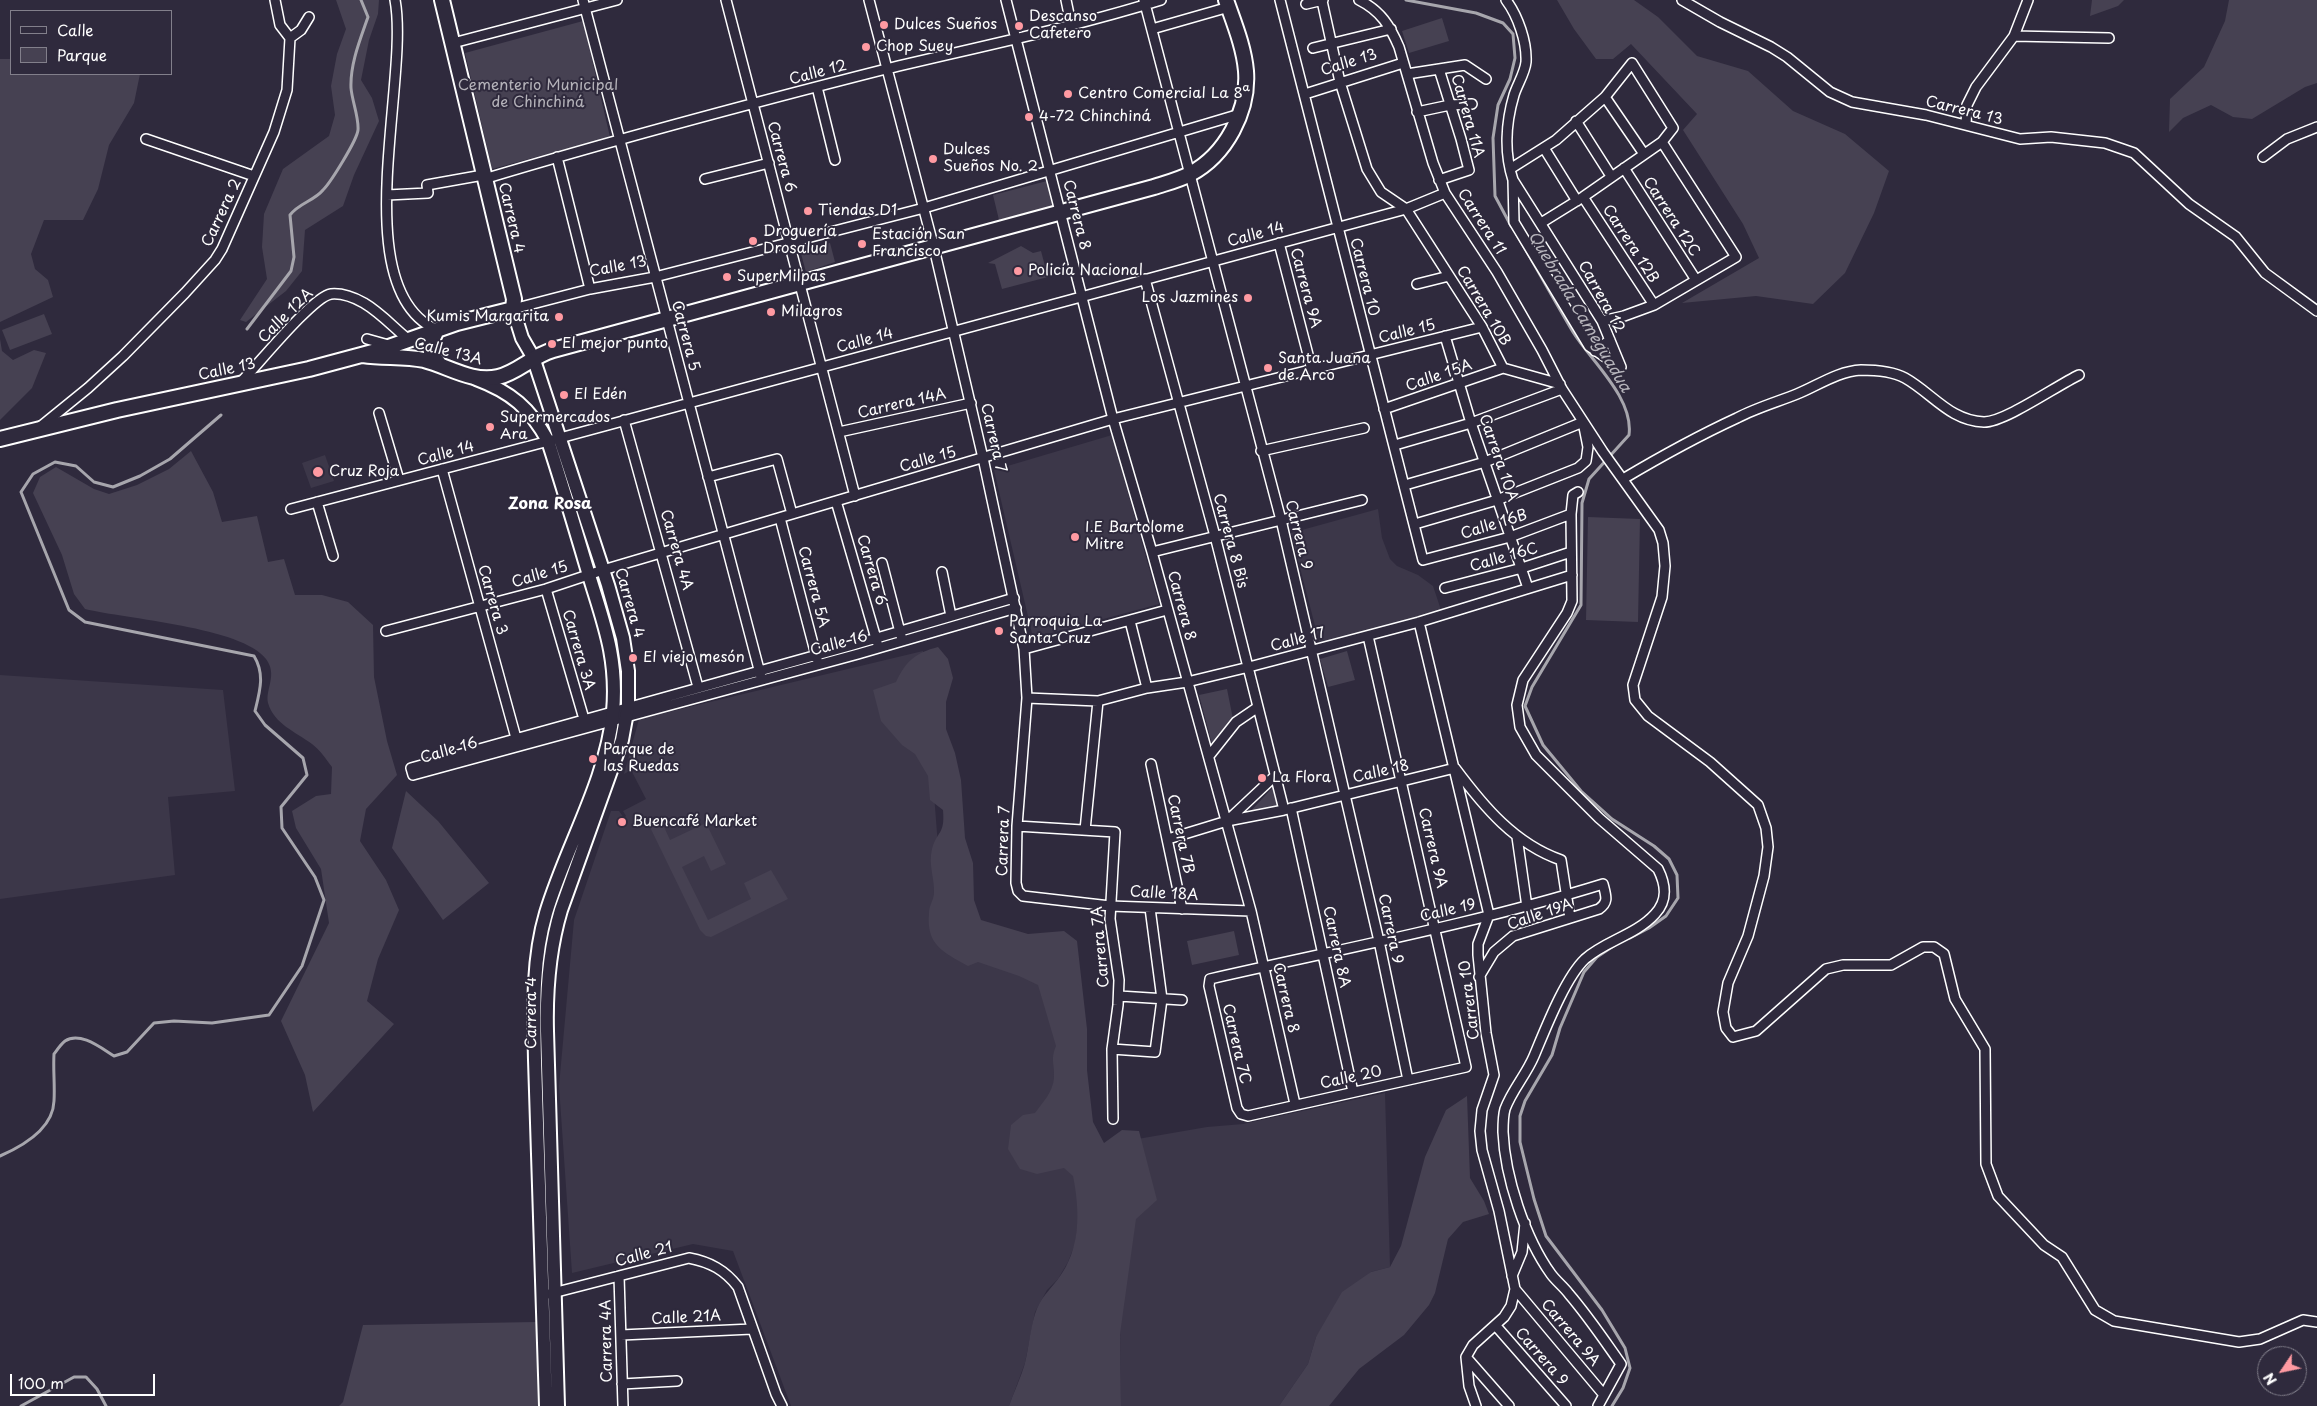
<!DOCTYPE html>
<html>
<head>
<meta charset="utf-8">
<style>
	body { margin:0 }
	#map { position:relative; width:2317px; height:1406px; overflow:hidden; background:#2f2a3d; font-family:"Playpen Sans",sans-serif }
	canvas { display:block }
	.legend { position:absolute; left:10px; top:10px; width:162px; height:65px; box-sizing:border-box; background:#2f2a3d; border:1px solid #827f8b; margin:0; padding:6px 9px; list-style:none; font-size:15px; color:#fff }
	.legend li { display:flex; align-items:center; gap:10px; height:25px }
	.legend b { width:25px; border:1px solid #827f8b }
	.north { position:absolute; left:2257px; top:1346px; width:50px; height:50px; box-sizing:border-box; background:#2f2a3d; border:1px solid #827f8b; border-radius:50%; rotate:236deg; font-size:14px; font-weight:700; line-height:20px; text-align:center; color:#fff }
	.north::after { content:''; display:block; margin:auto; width:18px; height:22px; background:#ff9aa2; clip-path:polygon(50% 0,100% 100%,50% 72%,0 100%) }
	.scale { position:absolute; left:10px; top:1374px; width:145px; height:22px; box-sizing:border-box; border:2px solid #fff; border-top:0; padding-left:6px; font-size:15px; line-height:18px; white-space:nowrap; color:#fff; -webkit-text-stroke:4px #2f2a3d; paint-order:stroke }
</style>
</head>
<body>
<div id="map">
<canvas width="2317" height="1406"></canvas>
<ul class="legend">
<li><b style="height:6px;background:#2f2a3d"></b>Calle</li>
<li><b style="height:14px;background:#464152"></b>Parque</li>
</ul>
<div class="north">N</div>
<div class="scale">100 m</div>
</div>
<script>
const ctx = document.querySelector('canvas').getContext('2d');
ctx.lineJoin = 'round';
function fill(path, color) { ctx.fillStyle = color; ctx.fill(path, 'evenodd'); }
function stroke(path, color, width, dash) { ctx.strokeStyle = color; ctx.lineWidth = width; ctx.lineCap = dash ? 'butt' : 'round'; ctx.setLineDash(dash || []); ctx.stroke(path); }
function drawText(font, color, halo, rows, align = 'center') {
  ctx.font = font + ' "Playpen Sans",sans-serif'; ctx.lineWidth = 4; ctx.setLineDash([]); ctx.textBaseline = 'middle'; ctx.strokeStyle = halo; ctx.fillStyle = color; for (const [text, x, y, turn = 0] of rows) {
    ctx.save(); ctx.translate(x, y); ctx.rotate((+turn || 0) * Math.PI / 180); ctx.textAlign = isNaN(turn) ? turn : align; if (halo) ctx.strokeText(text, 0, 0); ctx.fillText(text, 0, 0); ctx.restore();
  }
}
const built = new Path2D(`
	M1112,435l47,169 -126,34 -39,-168z
	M325,455l9,26 -23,7 -9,-25z
	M1378,509l4,29 8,21 7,7 21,9 15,11 8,24 -121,35 -29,-112z
	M923,651l22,286 114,48 38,161 110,-19 36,-3 142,-31 5,174 -19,5 -55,65 -8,27 -29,42h-158l-1,-72 -43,-104 -2,14 -7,18 -10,17 -11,11 -12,22 -10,51 -16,43h-218l-58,-155 -40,-7 -121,29 -13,-187 15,-166 37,-109h8l5,7 2,-2 -3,-5 23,-12 -15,-29 -7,4 15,-55z
	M0,675l223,15 12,101 -67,6 7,78 -175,24z`);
const green = new Path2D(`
	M336,0h43l-1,14 -9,26 -8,40 11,18 7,23 -25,54 -11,31 -38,24 -3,41 -16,20 -40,31 -6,-2 27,-41 -5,-32 2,-33 19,-45 46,-33 6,-21 -4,-29 6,-32 9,-25z
	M1557,0h77l24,17 39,39 51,15 45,40 52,23 44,37 -15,42 -29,60 -32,31 -57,-8 -74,7 77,-45 -16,-34 -60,-94 14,-16 -66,-70 -18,15h-17l-22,-30z
	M2092,0h32l-6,6 -28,10z
	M2229,0h88v83l-12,4 -53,32 -19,-2 -22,-12 -28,13 -14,14 1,-33 34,-32 21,-46z
	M1442,18l7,23 -40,12 -7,-22z
	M583,21l27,116 -118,32 -27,-116z
	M0,59h11v15h129l-6,29 -25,42 -11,44 -15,31h-39l-13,34 4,15 13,11 5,17 -53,25z
	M1047,181l6,25 -54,14 -6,-25z
	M830,243l5,19 -29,10 -6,-22z
	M1021,246l12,7 8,-2 7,26 -46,12 -7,-25 -7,-1z
	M44,314l8,20 -42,16 -8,-20z
	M0,339l2,12 11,9 21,-10 12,3 -14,35 -32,32z
	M191,451l22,41 9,30 35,-6 11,46 16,-3 11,36h27l26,7 25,23 1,52 13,64 10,34 -31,34 -6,32 26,39 13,30 -21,49 -11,42 27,23 -81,88 -8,-37 -24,-54 48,-98 -8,-54 -25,-41 -4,-17 24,-15 15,-2 1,-27c-6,-8 -12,-17 -20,-23 -16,-12 -38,-20 -44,-41 -3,-14 10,-28 -2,-44 -24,-32 -140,-40 -181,-50l-11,-15 -12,-39 -29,-62 7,-16 16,-10 38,22 15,5 28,-9 32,-16z
	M1588,517l52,2 -2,103 -52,-2z
	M938,647l10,12 5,19 -7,24v27l9,24 6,27 4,58 8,25 1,37 7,20 47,14 36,-3 13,10 10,88v41l6,52 11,21 18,-13 17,1 18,69 -21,19 -16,115 1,72h-112c5,-14 12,-29 16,-43 4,-17 5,-33 10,-49 5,-16 14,-23 23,-35 23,-30 22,-68 15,-103l-9,-8 -27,6 -17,-5 -12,-20 3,-24 12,-10 12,-2c8,-11 18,-21 19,-35 1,-14 -4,-18 2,-32l-18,-61 -19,-9 -41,-14 -10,4c-25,-14 -42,-21 -39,-53 0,-7 4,-12 5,-19 1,-15 -6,-29 -2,-45 6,-20 13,-14 11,-39l-13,-10 -2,-24 -13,-22 -13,-9 -21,-24 -8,-31 23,-8c10,-21 19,-29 42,-35z
	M1347,651l8,29 -27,7 -8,-28z
	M1227,689l6,30 -21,25 -13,-49z
	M1273,787l4,17 -2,3 -26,6z
	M406,791l32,30 51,62 -46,37 -51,-72z
	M659,816l11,24 36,-17 20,41 -15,7 -7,-15 -22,11 26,53 43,-21 -7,-16 27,-13 17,29 -77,38 -5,-1 -6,-6 -53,-109z
	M1234,931l5,24 -47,10 -5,-24z
	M1467,1096l3,82 14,23 5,13 -26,8 -15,17 -13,54 -6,12 -25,30 -45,34 -30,37h-50l29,-42 8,-27 26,-45 29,-20 19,-5 11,-21 24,-89 21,-47z
	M536,1322l2,84h-199l4,-4 20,-77z`);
const stream = new Path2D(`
	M1406,0l70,13 27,10 10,11 2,24 -5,21 -12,26 -5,33 2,58 16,30
	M1517,235c19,32 37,65 56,97 18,29 61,66 56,103l-40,44 -7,24 -1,102 -49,82 -7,19 18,39 38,46 31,28 42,27 15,13 8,16 1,23 -12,18 -17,12 -19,10
	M247,329l44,-58 3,-14 -4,-42c9,-12 24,-14 33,-25 8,-8 34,-50 35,-60 1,-13 -6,-29 -7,-42 -1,-24 9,-48 17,-71l-7,-17
	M0,1156c23,-10 53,-27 54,-55 1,-16 -1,-32 0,-47 3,-4 7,-10 11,-13 15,-10 36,7 49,15l13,-4 27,-29 20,-2 38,2 57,-8 33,-49 22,-66 -9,-23 -33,-49 -1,-21 26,-32 -4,-17 -38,-33 -10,-14c5,-20 10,-37 -1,-55l-169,-34 -16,-12 -48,-118 12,-18 22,-12 21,4 18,16 19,5 27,-11 30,-17 51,-44
	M21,1406l53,-29h12l11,12 9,17
	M1612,1406l11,-18 7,-20 -5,-20 -23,-38 -56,-74 -12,-37 -14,-57v-26l5,-15 27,-46 8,-27 24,-56 13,-15 18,-12`);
const minor = new Path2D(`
	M395,0c15,80 -50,289 42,330
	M583,0l178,677
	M726,0l129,496
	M869,0l65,248 49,210 41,191 3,49 -10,128 -1,57 2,8 5,5 87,10 141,5
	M1006,0l107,419 39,133 99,359 44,193
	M1066,0l5,24
	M1144,0l137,520 98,421 29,139
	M1280,0l143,560 87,-23 61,-23
	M1359,0c22,11 31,26 40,47l34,116 12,30 52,79 45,78 20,39 41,63 56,78 4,13 2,23 -3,31 -29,88 2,15 13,16 62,46 48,43 8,23 2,19 -4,29 -16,60 -20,47 -5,29 3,16 7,9 23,-6 70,-62 17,-4h48l32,-18h11l10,7 11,45 30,50 1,115 12,32 46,49 18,12 33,53 19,11 125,21 21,-3 43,-19 14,2
	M1506,0c12,16 21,42 20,62 -1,11 -9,23 -12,33 -8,27 -10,58 -1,85l89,141 19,46
	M1682,0l38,22 51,25 16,10 43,35 22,10 74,13 94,24 31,-2 54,6 29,10 55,51 47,33 29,36 52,38
	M1322,1l18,81 27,87 14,23 25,17
	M1306,4l17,-4
	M1152,29l77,-22
	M2014,36l95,2
	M290,38l11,-8 8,-13
	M453,43l164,-43
	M1313,48l78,-19
	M1439,69l22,70 8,31 -30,10
	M1407,74l58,-9 21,14
	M817,87l18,73
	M1305,94l98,-31
	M1605,97l39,57
	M1417,112l33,-7 22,-1
	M1576,121l35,55
	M1966,125l1,-20 9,-18 38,-51 14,-36
	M146,139l108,37
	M1544,148l33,53
	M557,157l33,132
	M2263,157l24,-18 30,-12
	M1624,168l72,112
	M1510,169l46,-29 49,-43 27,-34 41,65 -11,14 -79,55 -42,26
	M484,179c133,-40 268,-76 402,-110 92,-22 185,-41 275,-69
	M705,179l64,-16
	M1513,180l1,42 75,124 31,21
	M387,195l41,-2 -1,-8 56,-10
	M1583,197l71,108
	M1406,209l76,118 21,41 57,16
	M1279,243l33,127
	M1145,279l70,257 69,274
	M1417,284l32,-8
	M513,309l77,-20 65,-12 269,-69 316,-94
	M1602,321l22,-5 30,-11 82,-48 -74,-115
	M1445,336l26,87 57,165
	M367,339l25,7
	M1595,351l15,-11
	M241,382c16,-16 71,-85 90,-88 11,-1 24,4 33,9 17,10 30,25 45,37
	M1384,409l119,-41
	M379,413l20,67
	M624,420l74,267
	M40,427l48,-39 35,-32 62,-63 30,-33 7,-11 52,-117 13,-42 3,-52 -10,-13 -5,-25
	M839,432l132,-29
	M1395,445l76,-22 91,-34
	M1261,451l103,-23
	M442,469l74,269
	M708,477l69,-18 15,55
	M1623,479c37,-22 75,-43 114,-61 19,-10 40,-16 60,-24 20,-8 41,-23 64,-24 14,0 31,1 44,8 27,15 45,43 79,44 21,0 72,-36 95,-47
	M1405,485l80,-23 98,-40 5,25 -2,14 -8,7 -81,32 -82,24
	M1578,492l-5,3 -2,19 1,87 -5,12 -44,67 -6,25 3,22 16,28 63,63 59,51c8,16 10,31 -3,45 -19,21 -50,27 -70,45 -20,19 -40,71 -51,97 -8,19 -22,34 -29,53 -2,7 -2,16 -2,23 2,45 22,106 48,142 5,7 13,13 18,20 19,22 35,46 52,70l-23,42
	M836,501l41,141
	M317,502l16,54
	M291,509l269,-71 846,-229 39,-16
	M780,518l37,141
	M1152,552l210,-52
	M882,563l19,73
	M942,572l9,44
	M1445,588l77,-20 49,-16
	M546,589l38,130
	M1014,598l-161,47 -442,123 2,7 445,-121 158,-46
	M1130,621l17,67
	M1419,622l70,293 -11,29v11l8,78 8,42 -12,35 -2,21 2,19 17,61 16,78 -4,17 -7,11 -31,28 -7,12 3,29 7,20
	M386,631l160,-42 57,-19 510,-151 369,-92
	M1368,636l98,431 -218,49 -7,-2 -4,-6 -28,-122 1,-7c131,-30 264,-55 393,-95 3,12 6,18 -4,25l-86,27 -19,16 -15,25
	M1024,649l143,-39
	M1027,698l71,3 49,-13 40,-6 62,-15 170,-45 153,-47
	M1209,756l27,-34 22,-15
	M1151,764l31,145
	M1291,808l62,284
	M1227,821l49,-46
	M1017,826l98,6 -5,87 9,61 -1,25 -6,44 1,70
	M1085,830l13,-129
	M1517,837l10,70
	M1168,839l59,-18 57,-11 171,-42c29,39 60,76 106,92l9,58
	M1119,996l63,4
	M1112,1049l43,3 7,-53 -12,-91
	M619,1276l4,130
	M1512,1276l10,-24 3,-29
	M1515,1289l89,106
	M549,1294l140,-36c21,4 36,12 49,29l38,107 6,12
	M1496,1326l70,80
	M621,1335l131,-6
	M1466,1357l43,49
	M622,1384l55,-3`);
const secondary = new Path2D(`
	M513,309l9,29 11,19 75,228 15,53 5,33v36l-6,33 -61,170c-12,40 -15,80 -14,121l11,375
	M476,379c35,13 54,29 72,62 14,43 27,87 40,131 15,50 30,85 25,140 -7,70 -47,134 -67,201 -14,47 -12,98 -11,147l11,346`);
const primary = new Path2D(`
	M437,330c-9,18 -10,19 3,35
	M363,355c20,3 41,1 61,5 24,6 48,23 74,17 19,-4 34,-21 55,-27l601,-163c12,-4 25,-7 36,-13 36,-19 59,-63 56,-103 -2,-24 -12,-48 -20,-71
	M0,439l117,-29 192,-41 71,-19 77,-27 56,-14 1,-10 -72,-299`);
const markers = [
	[884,25,5,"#ff9aa2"],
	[1019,26,5,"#ff9aa2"],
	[866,47,5,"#ff9aa2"],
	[1068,94,5,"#ff9aa2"],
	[1029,117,5,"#ff9aa2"],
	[933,159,5,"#ff9aa2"],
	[808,211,5,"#ff9aa2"],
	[753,241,5,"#ff9aa2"],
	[862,244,5,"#ff9aa2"],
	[1018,271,5,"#ff9aa2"],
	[727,277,5,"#ff9aa2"],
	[1248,298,5,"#ff9aa2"],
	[771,312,5,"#ff9aa2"],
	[559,317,5,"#ff9aa2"],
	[552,344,5,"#ff9aa2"],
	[1268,368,5,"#ff9aa2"],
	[564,395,5,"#ff9aa2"],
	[490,427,5,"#ff9aa2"],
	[318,472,6,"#ff9aa2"],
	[1075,537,5,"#ff9aa2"],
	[999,631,5,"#ff9aa2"],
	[633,658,5,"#ff9aa2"],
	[593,759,5,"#ff9aa2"],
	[1262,778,5,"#ff9aa2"],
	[622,822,5,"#ff9aa2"]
];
const poiNames = [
	["Descanso",1029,17],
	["Cafetero",1029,34],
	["Dulces Sueños",894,25],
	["Chop Suey",876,47],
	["Centro Comercial La 8ª",1078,94],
	["4-72 Chinchiná",1039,117],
	["Dulces",943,150],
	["Sueños No. 2",943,167],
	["Tiendas D1",818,211],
	["Droguería",763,232],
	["Drosalud",763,249],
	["Estación San",872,235],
	["Francisco",872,252],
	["Policía Nacional",1028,271],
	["SuperMilpas",737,277],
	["Los Jazmines",1238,298,"right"],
	["Milagros",781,312],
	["Kumis Margarita",549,317,"right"],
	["El mejor punto",562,344],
	["Santa Juana",1278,359],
	["de Arco",1278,376],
	["El Edén",574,395],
	["Supermercados",500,418],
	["Ara",500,435],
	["Cruz Roja",329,472],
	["I.E Bartolome",1085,528],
	["Mitre",1085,545],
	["Parroquia La",1009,622],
	["Santa Cruz",1009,639],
	["El viejo mesón",643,658],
	["Parque de",603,750],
	["las Ruedas",603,767],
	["La Flora",1272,778],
	["Buencafé Market",632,822]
];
const streetNames = [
	["Calle 13",1349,63,-17],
	["Calle 12",818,73,-15],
	["Carrera 13",1964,111,14],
	["Carrera 11A",1467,116,74],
	["Carrera 6",781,157,75],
	["Carrera 2",222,213,-65],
	["Carrera 8",1076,215,76],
	["Carrera 12C",1671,217,57],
	["Carrera 4",511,218,77],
	["Carrera 11",1481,222,57],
	["Calle 14",1256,235,-15],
	["Carrera 12B",1630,244,57],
	["Calle 13",618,267,-11],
	["Carrera 10",1364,277,76],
	["Carrera 9A",1305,288,75],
	["Carrera 12",1601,297,61],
	["Carrera 10B",1483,306,59],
	["Calle 12A",286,316,-45],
	["Calle 15",1407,332,-14],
	["Carrera 5",685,336,75],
	["Calle 14",865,341,-15],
	["Calle 13A",448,352,14],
	["Calle 13",227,370,-12],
	["Calle 15A",1439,376,-19],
	["Carrera 14A",902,404,-13],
	["Carrera 7",993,438,77],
	["Calle 14",446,454,-15],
	["Carrera 10A",1498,458,71],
	["Calle 15",928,460,-16],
	["Calle 16B",1494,525,-17],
	["Carrera 9",1298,535,76],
	["Carrera 8 Bis",1230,541,75],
	["Carrera 4A",676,550,74],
	["Calle 16C",1504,558,-16],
	["Carrera 6",871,570,74],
	["Calle 15",540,575,-17],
	["Carrera 5A",813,587,75],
	["Carrera 3",492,600,74],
	["Carrera 4",629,603,74],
	["Carrera 8",1181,606,75],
	["Calle 17",1298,640,-15],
	["Calle 16",839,644,-15],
	["Carrera 3A",578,650,74],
	["Calle 16",449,751,-16],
	["Calle 18",1381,772,-13],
	["Carrera 7B",1180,834,78],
	["Carrera 7",1004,841,-88],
	["Carrera 9A",1432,848,77],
	["Calle 18A",1164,894,3],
	["Calle 19",1448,911,-13],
	["Calle 19A",1540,915,-19],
	["Carrera 9",1390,929,78],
	["Carrera 7A",1101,947,-95],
	["Carrera 8A",1336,947,78],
	["Carrera 8",1285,998,77],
	["Carrera 10",1470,1000,-97],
	["Carrera 4",532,1013,-90],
	["Carrera 7C",1236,1044,77],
	["Calle 20",1351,1078,-12],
	["Calle 21",644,1255,-15],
	["Calle 21A",686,1318,-3],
	["Carrera 9A",1570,1333,50],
	["Carrera 4A",607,1341,-91],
	["Carrera 9",1541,1357,49]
];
const parkNames = [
	["Cementerio Municipal",538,86],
	["de Chinchiná",538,103]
];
const waterNames = [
	["Quebrada Cameguadua",1579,312,59]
];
const neighbourhoodNames = [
	["Zona Rosa",550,505]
];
fill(built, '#3c3749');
fill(green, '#464152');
stroke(stream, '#a7a6ad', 3);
stroke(minor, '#fff', 12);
stroke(secondary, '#fff', 16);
stroke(primary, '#fff', 18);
stroke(minor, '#2f2a3d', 9);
stroke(secondary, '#2f2a3d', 12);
stroke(primary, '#2f2a3d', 14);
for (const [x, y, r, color] of markers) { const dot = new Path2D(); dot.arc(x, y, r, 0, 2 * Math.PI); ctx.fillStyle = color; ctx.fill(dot); stroke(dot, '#2f2a3d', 2); }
drawText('15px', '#fff', '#2f2a3d', poiNames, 'left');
drawText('15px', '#fff', '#2f2a3d', streetNames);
drawText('15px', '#b5b3ba', '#2f2a3d', parkNames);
drawText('italic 16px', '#b6b4bb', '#2f2a3d', waterNames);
drawText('bold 16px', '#fff', '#2f2a3d', neighbourhoodNames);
</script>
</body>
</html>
